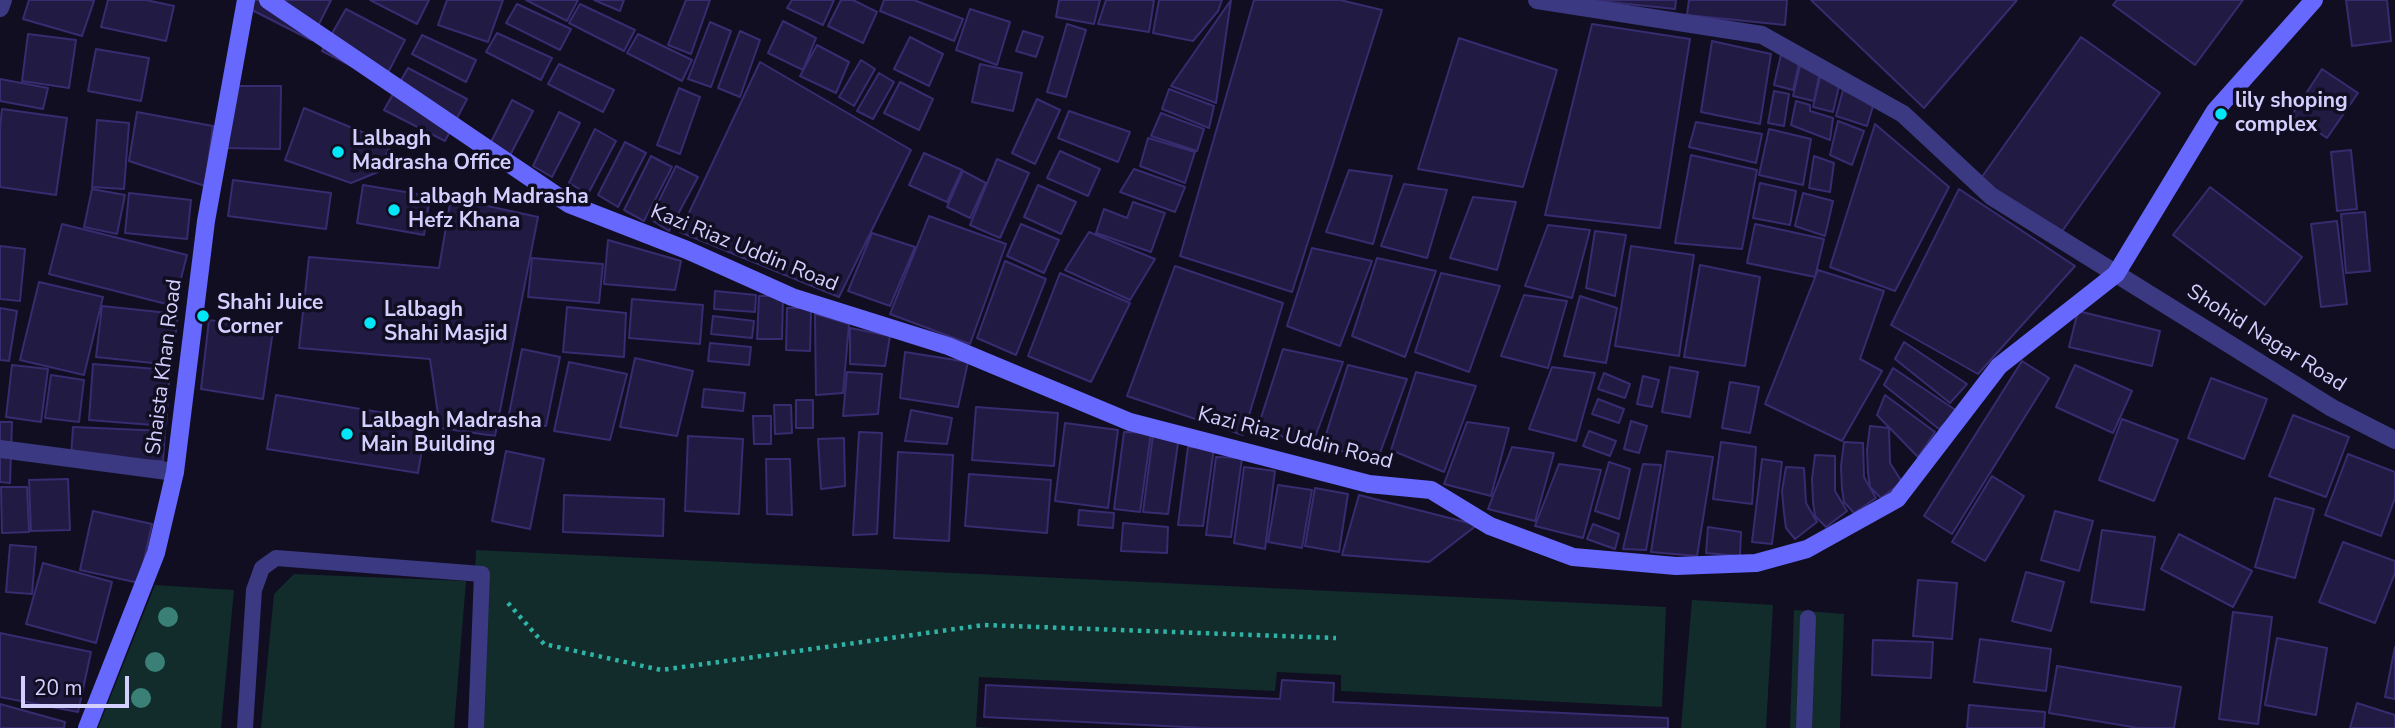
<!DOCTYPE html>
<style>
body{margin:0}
#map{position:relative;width:2395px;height:728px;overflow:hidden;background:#110e22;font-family:"Nunito Sans",sans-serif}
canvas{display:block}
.scale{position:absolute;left:21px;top:676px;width:108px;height:32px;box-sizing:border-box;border:4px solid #d3cfff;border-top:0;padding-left:9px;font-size:21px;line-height:24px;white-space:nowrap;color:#d3cfff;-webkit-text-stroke:5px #110e22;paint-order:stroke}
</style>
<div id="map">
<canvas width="2395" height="728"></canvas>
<div class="scale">20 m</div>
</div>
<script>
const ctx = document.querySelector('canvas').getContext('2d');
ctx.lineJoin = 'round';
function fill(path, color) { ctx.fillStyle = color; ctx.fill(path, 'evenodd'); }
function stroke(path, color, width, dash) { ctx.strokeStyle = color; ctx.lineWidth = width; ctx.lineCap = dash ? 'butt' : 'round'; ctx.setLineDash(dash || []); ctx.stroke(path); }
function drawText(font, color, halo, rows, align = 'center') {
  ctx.font = font + ' "Nunito Sans",sans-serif'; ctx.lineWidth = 7; ctx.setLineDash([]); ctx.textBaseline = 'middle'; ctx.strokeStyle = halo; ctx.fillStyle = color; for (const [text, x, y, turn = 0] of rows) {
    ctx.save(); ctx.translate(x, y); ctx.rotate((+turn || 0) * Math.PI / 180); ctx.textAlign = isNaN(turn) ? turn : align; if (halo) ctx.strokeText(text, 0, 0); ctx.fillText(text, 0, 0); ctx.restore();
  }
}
const green = new Path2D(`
 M476,550l1190,57 -4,100 -321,-16v-16l-64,-3 -2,19 -296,-14 -3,50 18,1h-526z
 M294,574l172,7 -12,147h-193l13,-134z
 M155,585l79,5 -13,138h-123z
 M1692,600l81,5 -7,123h-85z
 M1794,610l50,4 -4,114h-50z`);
const building = new Path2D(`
 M29,0h61l4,1 -12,35 -59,-17z
 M108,0h38l28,6 -8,35 -65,-14z
 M255,0h76l-20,40 -61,-31z
 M370,0h59l-12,24z
 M447,0h56l-15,42 -50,-17z
 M526,0h52l-11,21z
 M594,0h30l-4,11z
 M686,0h24l-19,54 -23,-9z
 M792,0h42l-11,25 -36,-17z
 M841,0h12l24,12 -14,31 -35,-17z
 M884,0h30l49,19 -9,22 -74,-30z
 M1059,0h41l-6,24 -38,-7z
 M1106,0h48l-5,32 -51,-8z
 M1159,0h63l-4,11 -25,30 -40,-8z
 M1231,0l-15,103 -45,-17z
 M1254,0h86l42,10 -90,282 -112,-36z
 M1590,0h86l-1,9z
 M1689,0h98l-2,25 -98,-10z
 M1811,0h206l-93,108z
 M2117,0h126l-48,65 -82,-60z
 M2346,0h41l4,41 -39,5z
 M517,4l54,25 -11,21 -54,-27z
 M580,4l55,26 -11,21 -55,-28z
 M346,9l59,31 -22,42 -61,-31z
 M970,9l40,13 -13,43 -41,-15z
 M783,21l33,17 -13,32 -35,-17z
 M710,22l21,9 -20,56 -23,-8z
 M1067,24l19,6 -20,67 -19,-5z
 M1592,24l98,15 -30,189 -115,-13z
 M740,31l20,9 -20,57 -22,-9z
 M1023,31l20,6 -7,20 -20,-6z
 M497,33l55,25 -11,22 -55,-28z
 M28,34l48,6 -7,48 -47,-7z
 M638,34l54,26 -10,21 -55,-28z
 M422,35l54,25 -10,22 -54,-28z
 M910,37l33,17 -14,32 -35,-17z
 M2081,37l79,56 -102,144 -79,-56z
 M1459,38l98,32 -34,117 -105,-18z
 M1712,41l59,13 -11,70 -59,-12z
 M817,45l32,17 -13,31 -36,-17z
 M96,49l53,9 -8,43 -53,-10z
 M1781,55l19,4 -7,31 -19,-5z
 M861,60l14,9 -21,37 -15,-9z
 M760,62l151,88 -72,147 -159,-65z
 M559,64l55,26 -11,22 -55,-28z
 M980,64l42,9 -9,38 -41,-9z
 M1800,66l20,5 -6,30 -21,-5z
 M408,68l59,31 -22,42 -61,-31z
 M2322,69l36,24 -31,45 -35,-23z
 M879,73l15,9 -21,37 -16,-8z
 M1820,77l20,5 -7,30 -20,-5z
 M0,79l48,9 -5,21 -43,-8z
 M900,82l33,17 -14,31 -35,-17z
 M226,86h55l-1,63 -54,-1z
 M679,88l21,9 -20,57 -23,-9z
 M1169,89l45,17 -5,22 -47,-19z
 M1843,90l31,13 -7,23 -31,-10z
 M1774,91l15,3 -5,32 -16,-3z
 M1037,99l23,11 -25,54 -23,-11z
 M512,100l21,11 -28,54 -20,-11z
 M1796,101l14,4v6l23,7 -3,22 -39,-15z
 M304,108l87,36 -13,28 -27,11 -66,-23z
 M2,109l65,9 -11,77 -56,-8v-60z
 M1069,111l61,21 -12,30 -60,-24z
 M137,112l76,14 -8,60 -76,-25z
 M559,112l21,11 -28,54 -19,-11z
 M1161,113l43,16 -7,22 -46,-15z
 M97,120l32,3 -5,66 -32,-2z
 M1838,121l26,10 -12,34 -22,-10z
 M1696,122l66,12 -6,29 -67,-16z
 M1875,124l74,63 -54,104 -65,-24z
 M595,129l21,12 -28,53 -19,-11z
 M1769,129l42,10 -8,46 -44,-10z
 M1148,138l47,14 -10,31 -45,-17z
 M625,142l21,11 -28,54 -20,-12z
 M2351,150l6,59 -20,2 -6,-59z
 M1060,151l40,18 -12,27 -41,-18z
 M924,153l38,17 -15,32 -38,-17z
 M1691,155l66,15 -15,79 -67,-6z
 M651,156l21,11 -28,54 -20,-11z
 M1814,156l20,7 -4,29 -21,-4z
 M997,159l32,14 -29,65 -30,-13z
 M676,166l22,11 -29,54 -19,-12z
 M1134,169l51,18 -10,25 -55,-20z
 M1349,170l43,6 -19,68 -47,-12z
 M963,171l23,12 -16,35 -23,-11z
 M233,180l98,13 -5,36 -98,-13z
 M1760,183l36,8 -6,34 -37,-7z
 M1404,184l43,6 -20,68 -46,-12z
 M363,185l67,11 -6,39 -67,-12z
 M1038,185l38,17 -15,32 -37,-17z
 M2210,187l92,70 -37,48 -92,-70z
 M92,189l33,6 -8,39 -33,-7z
 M1959,189l116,77 -97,108 -87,-49z
 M129,193l62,7 -4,39 -62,-6z
 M1803,193l30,8 -8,35 -30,-10z
 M1473,197l43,5 -19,68 -47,-12z
 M451,198l87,19 -43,219 -55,-8 -10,-69 -131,-11 10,-91 130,11z
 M1133,202l32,11 -14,39 -55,-19 8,-24 23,9z
 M2365,212l5,59 -24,2 -5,-59z
 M929,216l77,28 -36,100 -80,-30z
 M2337,221l10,83 -26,3 -10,-83z
 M62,224l125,31 -13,51 -125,-32z
 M1021,224l38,16 -15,33 -37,-17z
 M1755,224l69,15 -9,38 -68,-14z
 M1548,225l42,5 -18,68 -47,-12z
 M1595,231l31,4 -11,61 -29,-8z
 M1089,232l66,27 -25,41 -65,-30z
 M872,233l43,14 -25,59 -42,-15z
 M608,240l73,21 -6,29 -71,-6z
 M0,246l25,3 -5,52 -20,-2z
 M1631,246l63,9 -15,101 -64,-10z
 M1312,248l60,13 -32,85 -53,-20z
 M532,258l71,6 -4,39 -71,-6z
 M1377,258l59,13 -31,86 -53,-21z
 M1005,261l41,18 -30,76 -39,-17z
 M1700,265l60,12 -15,89 -61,-9z
 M1175,266l108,37 -40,132 -116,-39z
 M1818,270l66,21 -24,68 22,12 -40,70 -77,-37z
 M1060,273l70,30 -39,79 -63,-26z
 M1441,273l59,13 -31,86 -54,-20z
 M39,282l64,15 -19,78 -64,-15z
 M715,291l41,4 -1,17 -41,-3z
 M1524,295l43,6 -19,67 -47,-12z
 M759,296h24l-1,43h-25z
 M1580,296l37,12 -11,55 -42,-7z
 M632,299l71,6 -3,39 -71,-6z
 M102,306l76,8 -6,51 -76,-8z
 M567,307l59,6 -2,44 -61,-5z
 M0,308l17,3 -8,50 -9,-1z
 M787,308h24l-1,43 -24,-1z
 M2078,311l82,20 -8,35 -83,-19z
 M815,314l34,10 -6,69 -27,2z
 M713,316l41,5 -2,17 -41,-4z
 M209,320l64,10 -10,69 -62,-10z
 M850,328l40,8 -5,30 -35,-2z
 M1904,342l63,42 -17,19 -55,-44z
 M710,343l41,4 -2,18 -41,-4z
 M522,349l38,8 -14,69 -38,-7z
 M1283,349l60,13 -32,86 -53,-21z
 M905,352l63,10 -10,45 -58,-9z
 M635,358l58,13 -16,65 -57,-9z
 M2022,361l27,17 -97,156 -28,-18z
 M569,362l58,12 -17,66 -56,-9z
 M93,364l77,6 -4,56 -77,-6z
 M12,365l36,4 -7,53 -35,-5z
 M1348,365l59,14 -31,85 -53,-20z
 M2075,365l57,26 -19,42 -57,-26z
 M1552,367l43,6 -19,68 -47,-12z
 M1670,367l28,5 -8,45 -28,-5z
 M1893,368l64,43 -18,18 -55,-44z
 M847,372l35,2 -4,40 -35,2z
 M1416,372l60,14 -32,86 -53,-22z
 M1604,373l26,11 -5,14 -27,-9z
 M51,375l33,5 -5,42 -34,-4z
 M1643,376l16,4 -7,27 -15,-3z
 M2211,378l56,21 -23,60 -56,-21z
 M1730,382l29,5 -9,46 -28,-5z
 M704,389l41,4 -2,18 -41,-4z
 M276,395l151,25 -9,53 -151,-24z
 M1885,395l50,37 -17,25 -41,-42z
 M1598,399l26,10 -5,14 -27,-9z
 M796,400h17v28h-17z
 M774,405h17l1,28 -17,1z
 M976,407l82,6 -4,53 -82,-6z
 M911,410l41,8 -5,26 -42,-3z
 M2293,415l56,22 -23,60 -57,-21z
 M753,416h18v28h-17z
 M2122,419l56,21 -24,61 -55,-21z
 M1631,421l16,5 -8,27 -15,-4z
 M0,422h12l-2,61 -10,-1z
 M1467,422l42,6 -18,68 -47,-12z
 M1065,423l53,7 -10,78 -53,-7z
 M1870,426l19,2 1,35 12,19 -21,16 -11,-11 -2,-14 -1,-23z
 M73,427l92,4 -2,30 -92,-3z
 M1589,431l27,10 -6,15 -27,-10z
 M859,432l23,1 -5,101 -24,1z
 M1124,432l27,1 -11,79 -26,-3z
 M1153,435l26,1 -11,78 -25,-2z
 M688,436l55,3 -4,75 -54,-3z
 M844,438l1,48 -24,3 -3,-50z
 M1721,442l35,5 -4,57 -39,-5z
 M1844,442l19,1 1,34 12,21 -22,15 -10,-11 -2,-13 -1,-23z
 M1188,447l26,1 -11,78 -25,-1z
 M1512,447l42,6 -19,68 -47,-12z
 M506,451l38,8 -14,70 -38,-8z
 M1667,451l46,6 -16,99 -46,-4z
 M898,452l55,3 -4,86 -55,-3z
 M2348,454l47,18v26l-14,38 -56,-21z
 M1815,455l20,1v35l12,20 -21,16 -11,-11 -2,-14 -1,-23z
 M1216,457l26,1 -11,79 -25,-2z
 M766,459h24l2,56 -25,-1z
 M1762,459l20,3 -10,82 -20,-2z
 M1609,462l21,7 -11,50 -24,-8z
 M1559,464l42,6 -18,68 -48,-12z
 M1643,464l18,1 -15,85 -23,-1z
 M1244,467l31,4 -10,78 -31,-6z
 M1786,467l18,1 2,35 11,19 -22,17 -9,-11 -2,-15 -2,-22z
 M969,474l82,6 -4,53 -82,-7z
 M1992,476l32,20 -39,65 -33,-19z
 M68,479l2,51 -39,1 -2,-51z
 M1278,485l34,5 -10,58 -34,-6z
 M1,487h26l2,45 -27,1z
 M1315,488l33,6 -9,58 -34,-6z
 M564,495l100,4 -1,37 -100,-4z
 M1359,495l118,30 -48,37 -87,-7z
 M2275,498l39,11 -19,69 -40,-11z
 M1079,510l35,3 -1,15 -35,-3z
 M93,511l59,13 -13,59 -59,-13z
 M2055,511l38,10 -14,50 -38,-11z
 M1123,523l45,4 -1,26 -46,-2z
 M1593,524l26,10 -4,15 -28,-10z
 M1708,527l33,5 -1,24 -34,-3z
 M2102,530l53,7 -11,73 -53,-8z
 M2179,534l73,37 -19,36 -72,-38z
 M2343,542l52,19v12l-20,50 -56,-21z
 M10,545l26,2 -4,47 -26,-2z
 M43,563l69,19 -16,61 -70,-19z
 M2026,572l38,10 -13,49 -39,-10z
 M1918,580l39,3 -5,56 -39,-3z
 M2233,612l39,5 -14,107 -39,-5z
 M0,633l91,19 -13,60 -78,-15z
 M2277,638l50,10 -11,67 -51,-10z
 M1980,639l71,10 -5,42 -72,-9z
 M1873,640l60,2 -2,36 -59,-3z
 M2395,647v52l-10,-2z
 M2057,666l124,21 -7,41h-36l-89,-15z
 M1282,680l52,3 -1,19 335,16v10h-463l-221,-11 2,-32 294,14z
 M2357,703l38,12v13h-45z
 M0,704l65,18 -1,6h-64z
 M1969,705l76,7 -1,16h-77z`);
const path = new Path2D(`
 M508,603l36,41 117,26 323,-45 352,13`);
const lane = new Path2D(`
 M245,728l9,-138 8,-22 14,-10 206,16 -6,154
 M1804,728l4,-110`);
const street = new Path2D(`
 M1537,0l225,35 141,79 88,82 341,212 63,32
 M0,8l3,-8
 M0,449l175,23`);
const secondary = new Path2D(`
 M268,0l301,204 118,46 105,47 156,49 182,76 239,62 62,6 59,36 83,31 103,9 80,-3 51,-14 90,-50 102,-133 117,-92 99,-163 99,-111
 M87,728l69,-175 19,-81 31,-251 40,-221`);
const trees = [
 [168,617],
 [155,662],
 [141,698]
];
const markers = [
 [2221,114,7,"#02e6f8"],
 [338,152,7,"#02e6f8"],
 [394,210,7,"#02e6f8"],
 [203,316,7,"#02e6f8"],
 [370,323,7,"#02e6f8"],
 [347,434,7,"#02e6f8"]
];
const poiNames = [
 ["lily shoping",2235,102],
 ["complex",2235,126],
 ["Lalbagh",352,140],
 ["Madrasha Office",352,164],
 ["Lalbagh Madrasha",408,198],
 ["Hefz Khana",408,222],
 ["Shahi Juice",217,304],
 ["Corner",217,328],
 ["Lalbagh",384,311],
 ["Shahi Masjid",384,335],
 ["Lalbagh Madrasha",361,422],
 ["Main Building",361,446]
];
const streetNames = [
 ["Kazi Riaz Uddin Road",744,249,22],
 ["Shohid Nagar Road",2266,339,32],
 ["Shaista Khan Road",165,367,-83],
 ["Kazi Riaz Uddin Road",1295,439,14]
];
fill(green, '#112c2a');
fill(building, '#211a43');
stroke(building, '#372c6f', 2);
stroke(path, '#2fb3a7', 4.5, [3.5, 5]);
stroke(lane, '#3a3981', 16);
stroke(street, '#3a3981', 18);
stroke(secondary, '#6768fe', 18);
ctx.fillStyle = '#3a8076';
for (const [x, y] of trees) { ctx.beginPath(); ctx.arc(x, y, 10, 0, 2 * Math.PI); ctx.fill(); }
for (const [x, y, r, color] of markers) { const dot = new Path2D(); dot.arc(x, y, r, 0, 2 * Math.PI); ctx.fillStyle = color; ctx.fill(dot); stroke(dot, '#110e22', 2.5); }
drawText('bold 21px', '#d3cfff', '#110e22', poiNames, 'left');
drawText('21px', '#d3cfff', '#110e22', streetNames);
</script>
